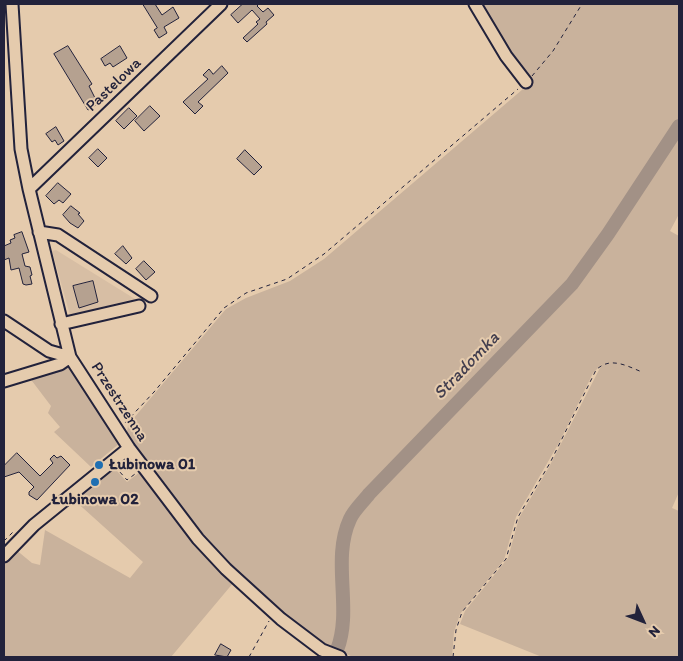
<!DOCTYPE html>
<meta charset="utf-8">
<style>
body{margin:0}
#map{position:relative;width:683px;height:661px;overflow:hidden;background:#e5cbad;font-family:Itim,sans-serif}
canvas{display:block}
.frame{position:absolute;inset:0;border:5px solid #22223b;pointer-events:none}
.north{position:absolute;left:618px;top:596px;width:50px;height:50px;-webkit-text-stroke:4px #e5cbad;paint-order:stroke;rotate:133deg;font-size:14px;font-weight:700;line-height:20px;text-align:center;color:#22223b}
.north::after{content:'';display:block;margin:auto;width:18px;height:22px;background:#22223b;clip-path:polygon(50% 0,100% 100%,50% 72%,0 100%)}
</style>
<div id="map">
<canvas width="683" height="661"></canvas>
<div class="frame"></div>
<div class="north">N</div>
</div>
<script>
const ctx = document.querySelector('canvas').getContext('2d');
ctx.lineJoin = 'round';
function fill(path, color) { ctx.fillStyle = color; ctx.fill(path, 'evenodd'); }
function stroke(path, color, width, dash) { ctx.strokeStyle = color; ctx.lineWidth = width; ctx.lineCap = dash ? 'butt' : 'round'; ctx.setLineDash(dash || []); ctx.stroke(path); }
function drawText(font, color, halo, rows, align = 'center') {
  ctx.font = font + ' Itim,sans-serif'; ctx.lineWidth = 4; ctx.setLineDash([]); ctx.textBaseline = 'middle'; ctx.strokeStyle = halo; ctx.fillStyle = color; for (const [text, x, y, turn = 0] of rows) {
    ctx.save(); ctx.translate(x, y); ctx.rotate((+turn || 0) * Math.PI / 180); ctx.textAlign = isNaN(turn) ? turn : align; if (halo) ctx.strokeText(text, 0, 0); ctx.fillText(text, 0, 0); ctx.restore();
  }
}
const built = new Path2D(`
 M56,250l79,49 -65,16 -18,-64z`);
const green = new Path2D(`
 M475,4h204v210l-9,17 9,5v256l-7,16 7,3v146h-137l-82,-33 5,-13 43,-53 11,-40 30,-51 53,-103 -9,9 -33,68 -44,76 -12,43 -44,54 -6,18 -2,25h-99l-36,-16 -48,-39 -51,-48 -55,-68 -36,-54 1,-7 98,-116 20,-11 44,-17 34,-22 199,-170 2,-7z
 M66,367l5,2 49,74 -29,24 -37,-35 6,-5 -12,-14 3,-7 -22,-29z
 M124,458h9l6,6 -2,4 -13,-2 -7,5 10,11 13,-10 4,1 90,109 -63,75h-167v-95l11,-13 17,14 8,2 5,-35 85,48 13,-16 -70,-63z`);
const river = new Path2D(`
 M337,650c16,-41 -6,-90 13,-131 4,-9 13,-17 19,-25l203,-210 36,-50 71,-108`);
const building = new Path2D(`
 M143,4h12l7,11 11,-8 6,11 -15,9 3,6 -8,5 -5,-8 3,-2z
 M243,4h16l-2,2 6,6 5,-4 6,7 -8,7 1,2 -20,18 -4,-4 15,-14 -2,-2 4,-3 -8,-9 -14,13 -7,-8z
 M68,46l24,38 -3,2 9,18 -10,6 -34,-56z
 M120,46l7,12 -14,9 -3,-4 -5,3 -4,-7z
 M222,66l6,7 -30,29 5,4 -8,8 -12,-12 25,-23 -5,-4 6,-6 4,5z
 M150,106l10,10 -16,15 -9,-10z
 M129,108l8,8 -13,13 -8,-8z
 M56,127l8,14 -6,4 -3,-5 -3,2 -6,-8z
 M98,149l9,9 -9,9 -9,-9z
 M245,150l17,17 -8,8 -17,-16z
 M58,183l13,11 -8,9 -4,-3 -5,4 -8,-8z
 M71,206l9,7 -2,1 6,7 -6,7 -8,-5 -7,-8z
 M22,232l7,20 -7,2 3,12 5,1 2,8 -2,1 2,8 -6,1 -3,-1 -4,-16 -8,2 -2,-12 -5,2v-14l7,-3 -1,-3 5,-2 -1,-3z
 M123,246l9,12 -6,6 -11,-10z
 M144,261l11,11 -9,8 -10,-11z
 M93,281l5,21 -19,6 -6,-22z
 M17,453l23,23 13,-13 -3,-4 4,-4 3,3 4,-2 9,9 -33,35 -8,-5v-3l5,-5 -15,-15 -15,5v-11z
 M221,644l10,6 -4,7 -12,-2z`);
const path = new Path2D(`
 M532,76l21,-25 29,-47
 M125,423l29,-31 70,-84 22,-15 41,-14 37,-25 194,-165
 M132,468l-8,-1 -5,4 8,9 8,-6
 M4,541l9,-9
 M249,657l20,-36
 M453,657l3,-27 6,-18 44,-53 12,-42 32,-54 46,-93c14,-14 31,-4 46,2`);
const minor = new Path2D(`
 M12,4l9,145 8,40 41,168 59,91 69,91 28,30 55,50 41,31 18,7
 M475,4l31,52 20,26
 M29,189l192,-185
 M39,232l19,3 93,61
 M4,321l45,30 21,6
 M61,324l78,-18
 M4,381l56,-17 10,-7
 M4,556l30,-31 95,-77`);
const markers = [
 [99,465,5,"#1f6fb2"],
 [95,482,5,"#1f6fb2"]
];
const streetNames = [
 ["Pastelowa",114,85,-44],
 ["Przestrzenna",119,402,57]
];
const poiNames = [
 ["Łubinowa 01",109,465],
 ["Łubinowa 02",95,500,"center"]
];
const waterNames = [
 ["Stradomka",467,366,-46]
];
fill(built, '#d7bea4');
fill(green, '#c9b29c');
stroke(river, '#a29186', 14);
fill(building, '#b5a190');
stroke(building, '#22223b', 1);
stroke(minor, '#22223b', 15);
stroke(path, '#22223b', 1, [4, 4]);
stroke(minor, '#e5cbad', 11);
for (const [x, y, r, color] of markers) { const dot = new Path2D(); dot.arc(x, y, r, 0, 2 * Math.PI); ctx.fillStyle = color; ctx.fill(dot); stroke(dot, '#e5cbad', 2); }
drawText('16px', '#22223b', '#e5cbad', streetNames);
drawText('bold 16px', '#22223b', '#e5cbad', poiNames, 'left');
drawText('italic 18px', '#423e4e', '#e5cbad', waterNames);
</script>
